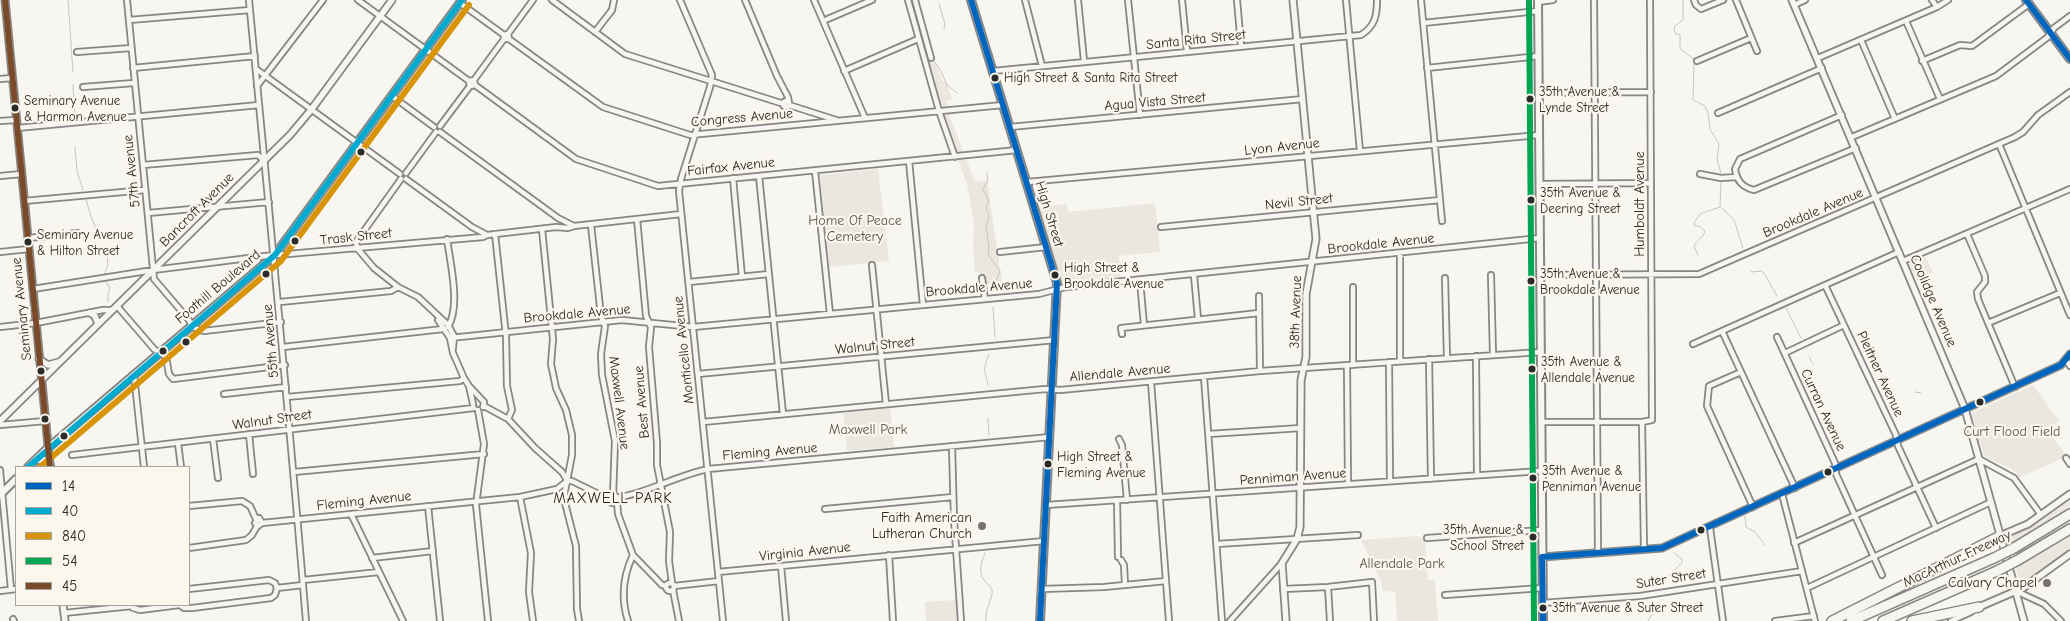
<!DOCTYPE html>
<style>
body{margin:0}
#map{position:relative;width:2070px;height:621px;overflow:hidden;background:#f8f6f0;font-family:"Comic Neue",sans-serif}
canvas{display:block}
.legend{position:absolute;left:15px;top:466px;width:175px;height:140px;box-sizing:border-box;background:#fbf7ec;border:1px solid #a8a59f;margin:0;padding:6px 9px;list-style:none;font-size:15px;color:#2b2b2b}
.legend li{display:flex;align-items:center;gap:10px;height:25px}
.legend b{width:25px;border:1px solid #a8a59f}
</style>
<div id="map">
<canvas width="2070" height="621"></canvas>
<ul class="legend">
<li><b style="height:6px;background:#0065bd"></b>14</li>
<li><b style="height:6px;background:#00a9ce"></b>40</li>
<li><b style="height:6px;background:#d89406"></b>840</li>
<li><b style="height:6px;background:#00a651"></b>54</li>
<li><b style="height:6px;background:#7a4b2a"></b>45</li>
</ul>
</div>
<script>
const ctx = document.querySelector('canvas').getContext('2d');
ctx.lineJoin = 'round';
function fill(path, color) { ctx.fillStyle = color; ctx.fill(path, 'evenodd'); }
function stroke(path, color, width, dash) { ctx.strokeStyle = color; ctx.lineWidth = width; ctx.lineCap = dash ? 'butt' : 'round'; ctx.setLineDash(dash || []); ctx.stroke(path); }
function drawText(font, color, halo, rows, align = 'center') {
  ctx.font = font + ' "Comic Neue",sans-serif'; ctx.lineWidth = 4.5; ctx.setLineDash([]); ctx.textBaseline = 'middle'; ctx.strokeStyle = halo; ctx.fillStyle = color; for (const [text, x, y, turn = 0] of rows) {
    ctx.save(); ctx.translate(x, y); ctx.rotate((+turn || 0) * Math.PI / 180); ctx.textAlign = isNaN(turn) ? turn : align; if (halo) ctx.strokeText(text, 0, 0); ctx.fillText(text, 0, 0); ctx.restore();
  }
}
const green = new Path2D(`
 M910,0h4l17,60 3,-1 9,23 3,-1 6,18 -5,2 2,14 26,67 12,-2 15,102 -16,2v-8l-11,-5 -2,-25 1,-23 -7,-39 -24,-65z
 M878,169l11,92 -60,6 -9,-92z
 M1155,203l5,49 -41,4 2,23 -58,6 -24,-78 28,-3 1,8z
 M1926,257l7,16 -16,7 -8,-16z
 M2033,385l26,36 -12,8 20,27 -48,22 -3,-6 -32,-16 -13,-43z
 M890,408l4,39 -47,4 -4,-38z
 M2070,497v9l-61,38 -2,-9z
 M1418,536l4,3h3l3,41h7l3,41h-41l-2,-29 -12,-1 -2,-10 -20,-41z
 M2070,537v14l-50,35 -4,-18z
 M956,595l3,26h-33l-1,-19 30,-2z`);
const stream = new Path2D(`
 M68,0l5,72
 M1683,0v20l-9,7 1,6 5,2v14l13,9 1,4 -1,38 12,6 3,7 2,16 9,15 -2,16 4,13
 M939,4l6,20 -1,5
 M935,62l6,9 6,14 10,8
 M73,85l2,32
 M75,147l2,24 6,19
 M987,173l1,8 -5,8 6,12 -3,7 3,8 -3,10 3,22 -1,3 1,5 11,15 -5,13
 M86,199l5,18 10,23
 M1720,206l1,-24
 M1721,207l13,13 9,28
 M102,252l5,4 1,9 -4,10
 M1698,255l-4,-9c3,-6 9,-8 11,-15l-6,-5h-4l-1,-3 6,-9 20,-7
 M1750,270l2,2 9,-1 3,2 13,23
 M106,282l4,6 -2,6v8
 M993,307l2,30
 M1786,308l15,30
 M1809,357l4,7
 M988,385c-3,-16 -6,-13 1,-31
 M1915,392l6,1
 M988,418l1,17
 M1745,516l1,11 9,5 10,13
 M985,553c-3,8 -6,16 -3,24 3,6 12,10 10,17 -2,11 -7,14 -6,27
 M1663,581l19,-18v-4l-8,-6
 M1648,621l6,-10 -3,-8`);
const minor = new Path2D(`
 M127,0l27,279 35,41c3,8 7,9 15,11l77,-9
 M249,0c20,207 40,414 57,621
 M358,0l111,81
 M552,0l73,54 159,50
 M680,0l32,75 -2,12 -29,92 -2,12 44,430
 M745,0l32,76 11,21 1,6
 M814,0l51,118
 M908,0l31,111 16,46
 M915,0l16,58
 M1025,0l17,66
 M1078,0l6,61
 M1128,0l12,115
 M1182,0l5,51
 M1237,0l4,46
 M1346,0l14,151
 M1421,0l21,221
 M1594,0l4,552
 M1694,0l2,5 5,4 22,-9
 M1736,0l21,51
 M1932,0l5,7
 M1538,2l15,-2
 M460,3l44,32
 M1794,5l11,-5
 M129,20l121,-10
 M823,21l49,-21
 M1906,21l34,78
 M1423,23l115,-12
 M595,32l17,-22 2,-10
 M508,34l1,5h-5v-4l4,-1 25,-34
 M509,39l94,68 87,28 313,-30
 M1861,40l34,79
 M77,52l54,-4
 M1818,58l119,-51 11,-7
 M1697,61l54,-23
 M1922,61l38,-16 12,1 57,-42
 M133,68l122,-12
 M1427,68l112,-12
 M256,69l144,105
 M844,71l74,-32
 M993,71l368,-36c14,-9 16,-19 16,-35
 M0,79l12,-1
 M474,80l1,5 -5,1 -1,-5 5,-1 30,-41
 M475,85l101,74 82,27 359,-36
 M257,86l66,-86
 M83,87l51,-4
 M1539,93l112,-1
 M392,96l42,31
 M783 104a3 3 0 1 1 6 0a3 3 0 1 1-6 0Z
 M789,105l47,15
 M1718,113l104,-45
 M1842,115l-102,44 -5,10c2,12 7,18 19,21l102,-42
 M0,121l16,-1
 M440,126l30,-40
 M1010,127l293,-28
 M17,128l242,-23
 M440,132l118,86 16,8
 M1852,137l144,-61 52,-39 6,-9 16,-12
 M1999,144l71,171
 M909,161l14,144
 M143,165l115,-10 6,6
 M815,171l15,143
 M406,173l30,-41
 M1700,174l21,4 15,-1
 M0,176l21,-2
 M759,176l24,238
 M733,178l9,99
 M406,179l66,48 15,8
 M1027,182l512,-47
 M1539,184l112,-1
 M24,201l121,-11
 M148,213l121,-11
 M637,219l9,97 5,11 -2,20 8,96v22l13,67 -1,29 3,22
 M591,225l10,91 4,10 -4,28 1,21 13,66 -2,54
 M1161,227l279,-27
 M542,229l11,110 -2,25 5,24 10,22 6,25v20l-7,36v12l11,43 1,63 2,12
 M495,234l11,102 1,50 5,24 -4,9
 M1967,234l18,42v6l-8,10 1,7 37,88
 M28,238l50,-5
 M447,239c3,23 14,67 1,88
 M357,248l17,20 24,19 20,10 30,28 6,11 -1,12
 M357,248l-1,-6 45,-63
 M0,252l29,-3
 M1000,252l46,-5
 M1400,253v108
 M1903,261l167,-72
 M872,265l14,139
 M1194,275l4,44
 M1491,275l2,80
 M1540,275l159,-1 316,-137 8,-5 15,-17 32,-23
 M982,278l3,21
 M1445,278l2,80
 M1140,281l4,44
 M689,282l80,-8
 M1825,285l71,150 2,11 38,82
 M1353,287v78
 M33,289l120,-19 112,-14 218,-19 4,-2 69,-8 12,1 6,-2 107,-12
 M1259,296l1,75
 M280,302l111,-11 7,-4
 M117,306l37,43 12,8 3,17 4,5 112,-14
 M438,320l12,18 3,15 11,25 5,8 15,16 -1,5
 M1988,323l72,-30
 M0,327l36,-4 67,-13h10
 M1722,331l73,157
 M1122,334l-1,-6 138,-15
 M1777,337l58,126 1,11 46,101
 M450,338l172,-18 71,7 346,-33 27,-7 474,-49
 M1693,344l206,-92
 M283,347l160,-18
 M1785,353l59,-28
 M1476,356l1,119
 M1429,359l2,120
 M2066,360l4,6
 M1389,362l1,119
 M1347,365l1,119
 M1741,372l-32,14 -2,20 46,101
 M698,374l357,-34
 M134,375l10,92
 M1204,377l18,244
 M1151,382l18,239
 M469,386l4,18
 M224,394l62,-7
 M287,397l173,-16 4,-3
 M484,406l24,13 27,29 27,24 5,8
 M478,410l6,34 -8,61 12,116
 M703,422l342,-33 15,1 200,-19 281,-19
 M1541,422h101
 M0,425l45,-4
 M249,434l4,40
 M1209,434l92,-6
 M213,439l5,39
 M1119,439l3,6 5,55
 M178,443l3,24
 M952,446l2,73 7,102
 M72,455l402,-47
 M2066,458l4,6
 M0,470l11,119
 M294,472l190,-18
 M1782,494l33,127
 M609 499a4 4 0 1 1 8 0a4 4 0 1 1-8 0Z
 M520,497l11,56 -2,39 4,29
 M616,498c32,-5 59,-22 92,-29l342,-32
 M617,500l1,14 15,41 29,30 4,1
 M1117,500l1,57
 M1046,505l495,-34
 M189,506l53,-5 8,5 6,13
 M428,506l12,115
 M825,509l128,-12
 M351,514l52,107
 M262,523l-3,-5 -4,5 3,3 4,-3 258,-26 37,-8 10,-8h5l37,18
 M1710,528l13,93
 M1427,538l115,-8
 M1794,543l185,-84 35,19 27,37
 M1217,544l141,-9
 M189,548l57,-8 6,-5 5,-9
 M1644,549l-2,-127 10,-2 -2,-420
 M889,555l4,66
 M372,558l61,-7
 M1121,560l3,5 1,20
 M781,566l5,55
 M718,572l326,-31
 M303,580l76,-8
 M666 587a4 4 0 1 1 8 0a4 4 0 1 1-8 0Z
 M674,586l45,-5
 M1328,587l2,34
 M277,588l26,-3
 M1807,588l184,-86
 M189,589l80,-9 6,3 2,5
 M1042,589l62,-2 62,-6
 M1283,589l45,-2 44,-5 2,39
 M673,590l6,31
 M0,591l16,-2
 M2016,591l28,13 17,17
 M1445,595l97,-7
 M1542,603l98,-7 162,-25
 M180,605l4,3h8l79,-10 4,-3 2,-7
 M132,606l1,2 7,2 39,-5
 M64,613l68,-7
 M13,619l1,2
 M628,621c-7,-22 -5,-45 5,-66
 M1230,621l52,-58
 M1775,621l39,-5
 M1951,621l20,-9`);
const tertiary = new Path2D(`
 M5,0l45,466
 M1792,0l173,409 59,212
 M90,313l5,3 3,8
 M39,359l9,6 11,-3
 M0,421l290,-286 21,-25 81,-110
 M2000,536l28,-12 42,-30
 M1542,557l120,-9 399,-183 9,-11
 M63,605l2,16
 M1979,607l44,-19 47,-34
 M1286,621l-4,-58 15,-24 3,-12 1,-147 5,-23v-63l10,-55 -23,-239`);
const secondary = new Path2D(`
 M971,0l86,283 -17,338
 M1538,0l5,621
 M2026,0l44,59
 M36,460h8l6,5
 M28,467l20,-19 227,-193 187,-255
 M0,495l16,-16`);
const motorway = new Path2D(`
 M2014,548l56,-34
 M2018,560l52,-31
 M1832,621l168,-85
 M1851,621l143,-63
 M1883,621l114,-50
 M1912,621l67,-14`);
const motorwayBridge = new Path2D(`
 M1994,558l20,-10
 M1997,571l21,-11`);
const bus1 = new Path2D(`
 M971,0l86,283 -17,338
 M2026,0l44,59
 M1542,557l120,-9 399,-183 9,-11
 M1542,557l1,64`);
const bus2 = new Path2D(`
 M28,467l247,-212 187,-255`);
const bus3 = new Path2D(`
 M40,467l241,-206 188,-256`);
const bus4 = new Path2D(`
 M1529,0l5,621`);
const bus5 = new Path2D(`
 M5,0l45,467`);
const markers = [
 [995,78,4.5,"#2b2b2b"],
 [1530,99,4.5,"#2b2b2b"],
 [15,108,4.5,"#2b2b2b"],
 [361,152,4.5,"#2b2b2b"],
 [1531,200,4.5,"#2b2b2b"],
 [295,241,4.5,"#2b2b2b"],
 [28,242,4.5,"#2b2b2b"],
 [266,274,4.5,"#2b2b2b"],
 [1055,275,4.5,"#2b2b2b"],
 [1531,281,4.5,"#2b2b2b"],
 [186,342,4.5,"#2b2b2b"],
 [163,351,4.5,"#2b2b2b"],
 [1532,369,4.5,"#2b2b2b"],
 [41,371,4.5,"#2b2b2b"],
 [1980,402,4.5,"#2b2b2b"],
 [45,419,4.5,"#2b2b2b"],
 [64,436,4.5,"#2b2b2b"],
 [1048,464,4.5,"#2b2b2b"],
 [1828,472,4.5,"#2b2b2b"],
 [1533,478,4.5,"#2b2b2b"],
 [982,526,5,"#737270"],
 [1701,530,4.5,"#2b2b2b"],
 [1533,537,4.5,"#2b2b2b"],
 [2047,583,5,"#737270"],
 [1543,608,4.5,"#2b2b2b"]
];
const busNames = [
 ["High Street & Santa Rita Street",1004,78],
 ["35th Avenue &",1539,92],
 ["Lynde Street",1539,108],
 ["Seminary Avenue",24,101],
 ["& Harmon Avenue",24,117],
 ["35th Avenue &",1540,193],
 ["Deering Street",1540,209],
 ["Seminary Avenue",37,235],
 ["& Hilton Street",37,251],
 ["High Street &",1064,268],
 ["Brookdale Avenue",1064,284],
 ["35th Avenue &",1540,274],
 ["Brookdale Avenue",1540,290],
 ["35th Avenue &",1541,362],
 ["Allendale Avenue",1541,378],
 ["High Street &",1057,457],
 ["Fleming Avenue",1057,473],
 ["35th Avenue &",1542,471],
 ["Penniman Avenue",1542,487],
 ["35th Avenue &",1524,530,"right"],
 ["School Street",1524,546,"right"],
 ["35th Avenue & Suter Street",1552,608]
];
const streetNames = [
 ["Santa Rita Street",1196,40,-6],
 ["Agua Vista Street",1155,102,-5],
 ["Congress Avenue",742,118,-5],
 ["Lyon Avenue",1282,147,-6],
 ["Fairfax Avenue",731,167,-6],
 ["57th Avenue",132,171,-96],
 ["Nevil Street",1299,202,-6],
 ["Humboldt Avenue",1640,204,-90],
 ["Bancroft Avenue",197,210,-45],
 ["Brookdale Avenue",1813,213,-23],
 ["High Street",1049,214,73],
 ["Trask Street",356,237,-6],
 ["Brookdale Avenue",1381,244,-6],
 ["Foothill Boulevard",218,287,-40],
 ["Brookdale Avenue",979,288,-5],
 ["Coolidge Avenue",1933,301,67],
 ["Seminary Avenue",22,309,-96],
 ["38th Avenue",1296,312,-88],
 ["Brookdale Avenue",577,314,-5],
 ["55th Avenue",271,341,-95],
 ["Walnut Street",875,346,-6],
 ["Monticello Avenue",684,350,-96],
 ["Allendale Avenue",1120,373,-5],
 ["Pleitner Avenue",1880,374,65],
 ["Best Avenue",642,402,-95],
 ["Maxwell Avenue",619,403,83],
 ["Curran Avenue",1823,410,65],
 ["Walnut Street",272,420,-8],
 ["Fleming Avenue",770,452,-5],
 ["Penniman Avenue",1293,477,-4],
 ["Fleming Avenue",364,501,-6],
 ["Virginia Avenue",805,552,-6],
 ["MacArthur Freeway",1957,559,-25],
 ["Suter Street",1671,579,-9]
];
const parkNames = [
 ["Home Of Peace",855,221],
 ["Cemetery",855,237],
 ["Maxwell Park",868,430],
 ["Curt Flood Field",2012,432],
 ["Allendale Park",1402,564]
];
const poiNames = [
 ["Faith American",972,518],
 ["Lutheran Church",972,534],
 ["Calvary Chapel",2037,583]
];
const neighbourhoodNames = [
 ["MAXWELL PARK",613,499]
];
fill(green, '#e9e7de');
stroke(stream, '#c6c4bd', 1);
stroke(minor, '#878684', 8);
stroke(tertiary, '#878684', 9);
stroke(secondary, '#878684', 10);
stroke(motorway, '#878684', 12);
stroke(minor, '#f6f5f1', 4.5);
stroke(tertiary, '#f6f5f1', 5.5);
stroke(secondary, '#f6f5f1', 6);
stroke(motorway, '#f6f5f1', 9);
stroke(motorwayBridge, '#878684', 12, []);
stroke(motorwayBridge, '#f6f5f1', 9);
stroke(bus1, '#0065bd', 6);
stroke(bus2, '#00a9ce', 6);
stroke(bus3, '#d89406', 6);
stroke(bus4, '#00a651', 6);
stroke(bus5, '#7a4b2a', 6);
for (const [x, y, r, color] of markers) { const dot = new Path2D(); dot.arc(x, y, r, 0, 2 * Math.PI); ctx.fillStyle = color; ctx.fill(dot); stroke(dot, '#fbf7ec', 2); }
drawText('13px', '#2b2b2b', '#fbf7ec', busNames, 'left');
drawText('14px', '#2b2b2b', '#fbf7ec', streetNames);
drawText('14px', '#585754', '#fbf7ec', parkNames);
drawText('14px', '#2b2b2b', '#fbf7ec', poiNames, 'right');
ctx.letterSpacing = '1px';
drawText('15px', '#2b2b2b', '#fbf7ec', neighbourhoodNames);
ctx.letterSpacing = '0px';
</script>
